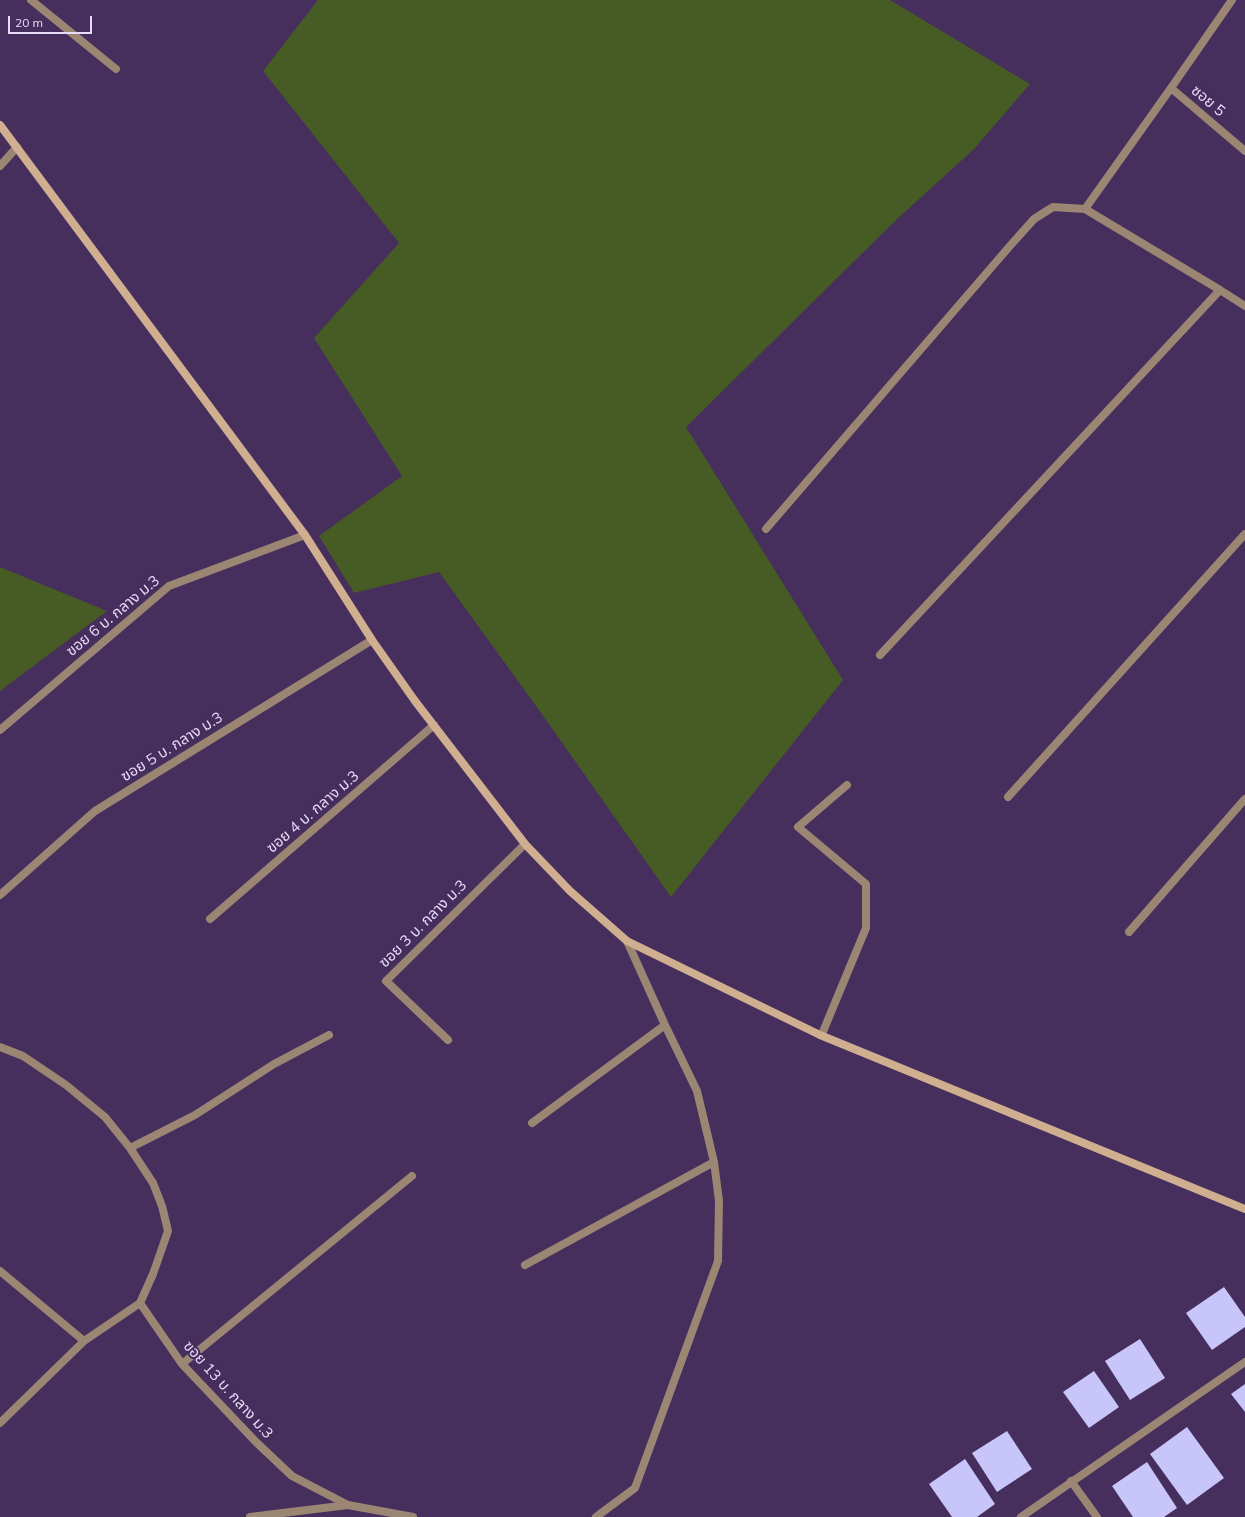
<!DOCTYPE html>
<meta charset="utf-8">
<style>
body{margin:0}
#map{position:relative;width:1245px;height:1517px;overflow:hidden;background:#462e5d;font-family:Mulish,sans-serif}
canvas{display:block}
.scale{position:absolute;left:8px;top:16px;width:84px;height:18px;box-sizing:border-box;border:2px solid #e8dbf8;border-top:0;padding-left:5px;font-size:12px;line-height:14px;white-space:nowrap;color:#e8dbf8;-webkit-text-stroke:3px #462e5d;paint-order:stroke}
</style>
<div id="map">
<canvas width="1245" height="1517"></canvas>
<div class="scale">20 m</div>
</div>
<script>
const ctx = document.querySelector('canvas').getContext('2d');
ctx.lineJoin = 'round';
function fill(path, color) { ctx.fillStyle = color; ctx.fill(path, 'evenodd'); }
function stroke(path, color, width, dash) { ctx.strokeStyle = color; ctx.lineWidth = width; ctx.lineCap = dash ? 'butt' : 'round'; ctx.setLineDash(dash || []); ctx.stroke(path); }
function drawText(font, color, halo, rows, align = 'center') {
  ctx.font = font + ' Mulish,"Noto Sans Thai",sans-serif'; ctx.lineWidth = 4; ctx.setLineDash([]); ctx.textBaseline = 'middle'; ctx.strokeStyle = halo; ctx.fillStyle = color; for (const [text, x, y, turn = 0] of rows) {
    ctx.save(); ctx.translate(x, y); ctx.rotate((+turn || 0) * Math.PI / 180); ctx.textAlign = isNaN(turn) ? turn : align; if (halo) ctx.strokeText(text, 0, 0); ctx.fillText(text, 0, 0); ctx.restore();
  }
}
const green = new Path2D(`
 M318,0h572l140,84 -56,65 -80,73 -208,205 157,253 -172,217 -130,-184 -102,-141 -85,21 -35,-57 83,-60 -88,-138 85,-95 -136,-172z
 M0,567l107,44 -107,80z`);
const building = new Path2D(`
 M1224,1287l21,30v10l-33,23 -26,-37z
 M1140,1339l25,39 -35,22 -25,-39z
 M1094,1371l25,36 -30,21 -26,-36z
 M1245,1384v28l-14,-18z
 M1187,1427l37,51 -37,27 -37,-51z
 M1007,1431l25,38 -35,23 -25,-39z
 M965,1459l30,45 -18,13h-25l-23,-33z
 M1147,1462l30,46 -13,9h-31l-21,-31z`);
const street = new Path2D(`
 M31,0l85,69
 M1171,88l74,63
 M0,166l17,-19
 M1085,209l86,-121 61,-88
 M766,529l243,-282 25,-28 19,-12 32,2 135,81 25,16
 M880,655l340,-365
 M0,730l169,-144 136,-51
 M1008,797l237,-263
 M0,895l95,-84 277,-171
 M210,919l224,-194
 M1129,932l116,-133
 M820,1035l2,-1 44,-106v-44l-68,-57 49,-42
 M448,1040l-62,-59 139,-137
 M0,1047l23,9 43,29 39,32 25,31 23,35 9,23 6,25 -15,43 -13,29
 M532,1123l133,-98
 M130,1148l65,-33 79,-51 55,-29
 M525,1265l189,-103
 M0,1271l84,70
 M140,1303l42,61 74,78 36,34 56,29 65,12
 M182,1364l230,-188
 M0,1423l84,-82 56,-38
 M1071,1481l26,36
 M250,1517l98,-12
 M596,1517l39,-29 83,-227 1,-60 -5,-39 -17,-71 -32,-66 -38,-84
 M1021,1517l224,-155`);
const secondary = new Path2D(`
 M0,125l305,410 67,105 43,61 110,143 45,47 57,50 193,94 425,174`);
const streetNames = [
 ["ซอย 5",1208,101,40],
 ["ฃอย 6 บ. กลาง ม.3",113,616,-40],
 ["ฃอย 5 บ. กลาง ม.3",172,747,-32],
 ["ฃอย 4 บ. กลาง ม.3",313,812,-41],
 ["ฃอย 3 บ. กลาง ม.3",423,924,-45],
 ["ฃอย 13 บ. กลาง ม.3",228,1390,48]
];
fill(green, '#475b24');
fill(building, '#c7c5fa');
stroke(street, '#9a8672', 8);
stroke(secondary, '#cfaf90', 8);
drawText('15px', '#e8dbf8', '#462e5d', streetNames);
</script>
